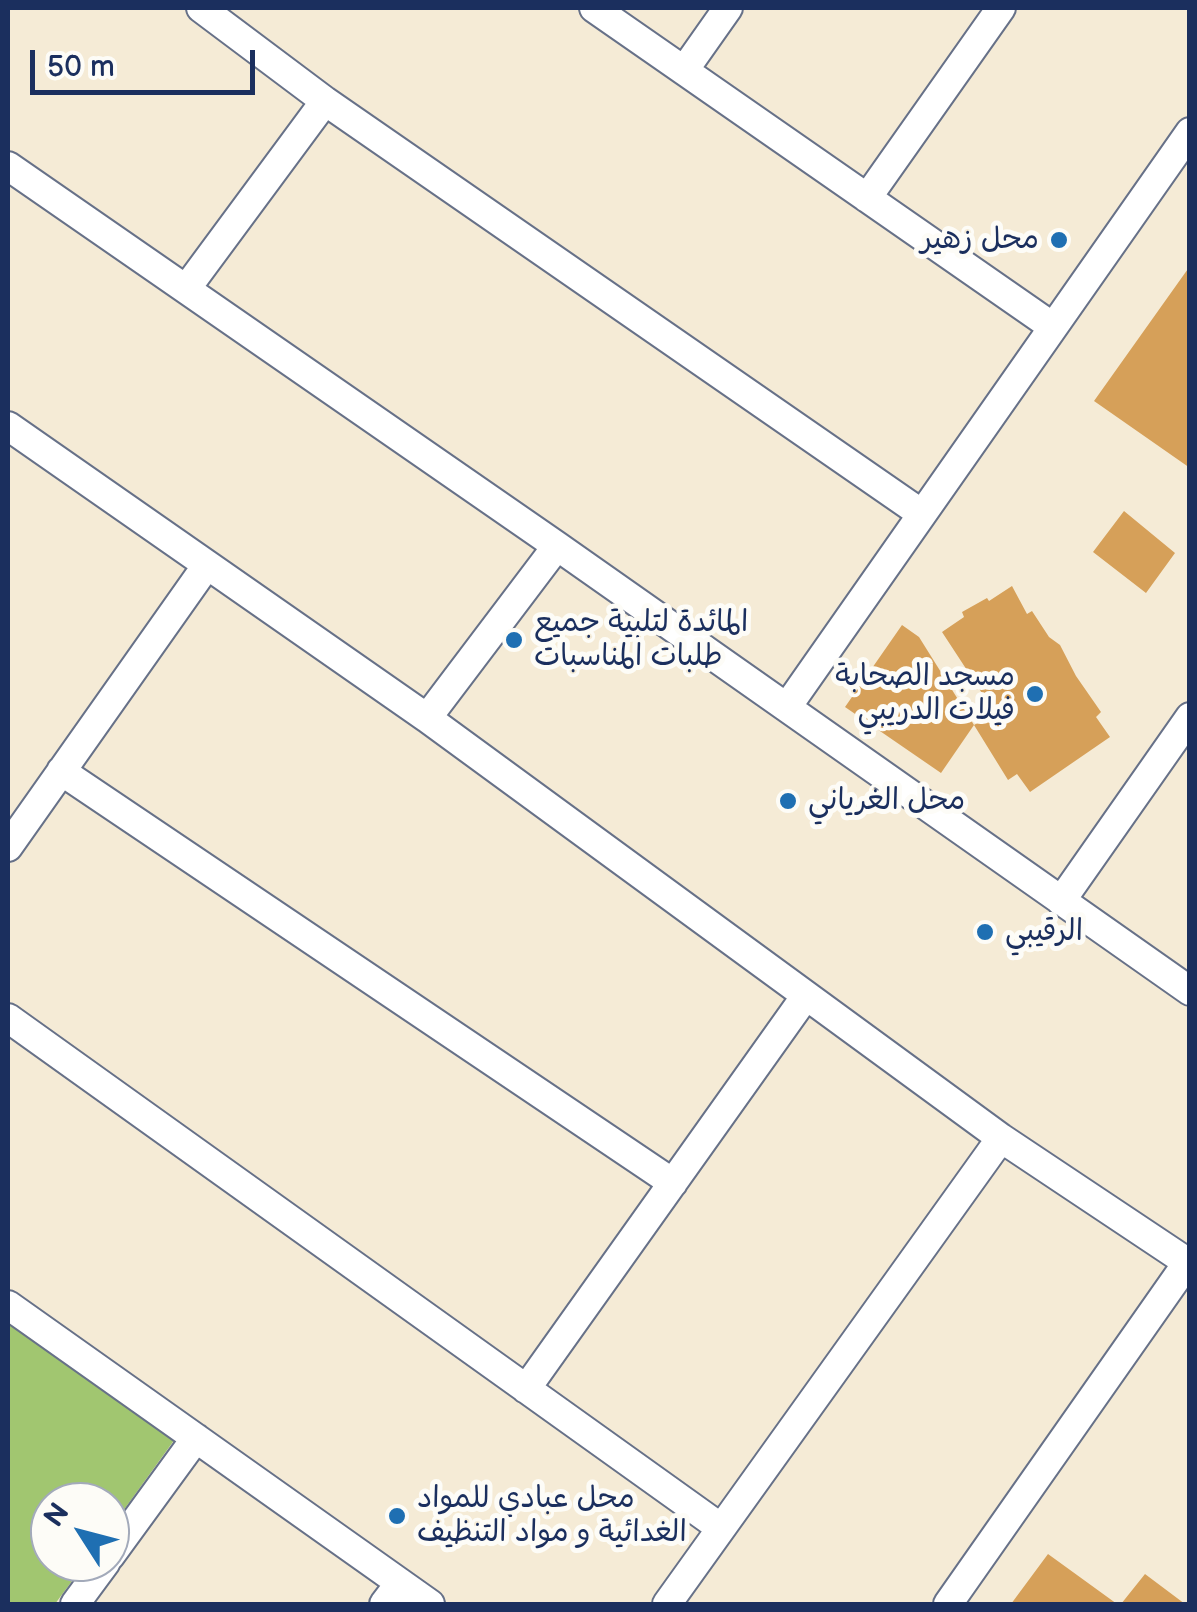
<!DOCTYPE html>
<meta charset="utf-8">
<style>
body{margin:0}
#map{position:relative;width:1197px;height:1612px;overflow:hidden;background:#f5ebd6;font-family:"Balsamiq Sans",sans-serif}
canvas{display:block}
.frame{position:absolute;inset:0;border:10px solid #1b2f5e;pointer-events:none}
.north{position:absolute;left:30px;top:1482px;width:100px;height:100px;box-sizing:border-box;background:#fdfcf7;border:2px solid #a3aaba;border-radius:50%;rotate:306deg;font-size:28px;font-weight:700;line-height:40px;text-align:center;color:#1b2f5e}
.north::after{content:'';display:block;margin:auto;width:35px;height:45px;background:#1f6fb2;clip-path:polygon(50% 0,100% 100%,50% 72%,0 100%)}
.scale{position:absolute;left:30px;top:50px;width:225px;height:45px;box-sizing:border-box;border:5px solid #1b2f5e;border-top:0;padding-left:12px;font-size:30px;line-height:35px;white-space:nowrap;color:#1b2f5e;-webkit-text-stroke:8px #fdfcf7;paint-order:stroke}
</style>
<div id="map">
<canvas width="1197" height="1612"></canvas>
<div class="frame"></div>
<div class="north">N</div>
<div class="scale">50 m</div>
</div>
<script>
const ctx = document.querySelector('canvas').getContext('2d');
ctx.lineJoin = 'round';
function fill(path, color) { ctx.fillStyle = color; ctx.fill(path, 'evenodd'); }
function stroke(path, color, width, dash) { ctx.strokeStyle = color; ctx.lineWidth = width; ctx.lineCap = dash ? 'butt' : 'round'; ctx.setLineDash(dash || []); ctx.stroke(path); }
function drawText(font, color, halo, rows, align = 'center') {
  ctx.font = font + ' "Balsamiq Sans","Playpen Sans Arabic",sans-serif'; ctx.lineWidth = 10; ctx.setLineDash([]); ctx.textBaseline = 'middle'; ctx.strokeStyle = halo; ctx.fillStyle = color; for (const [text, x, y, turn = 0] of rows) {
    ctx.save(); ctx.translate(x, y); ctx.rotate((+turn || 0) * Math.PI / 180); ctx.textAlign = isNaN(turn) ? turn : align; if (halo) ctx.strokeText(text, 0, 0); ctx.fillText(text, 0, 0); ctx.restore();
  }
}
const green = new Path2D(`
 M8,1318l167,121 -65,90v-27h-60v60h36l-31,42h-47z`);
const building = new Path2D(`
 M1190,266v202l-96,-67z
 M1124,511l51,42 -29,40 -53,-41z
 M1012,586l15,28 5,-3 17,26 11,8 16,31 25,36 -5,5 14,20 -80,55 -13,-18 -9,6 -34,-55 -33,48 -96,-66 57,-82 17,12 55,88 21,-12 -53,-81 22,-15 -2,-5 25,-14 2,3z
 M1048,1554l69,50h-106z
 M1145,1574l40,30h-64z`);
const street = new Path2D(`
 M201,8l124,93 597,413
 M594,8l459,319
 M685,69l43,-61
 M8,166l549,380 633,445
 M867,198l134,-190
 M186,289l139,-188
 M8,426l419,292 574,420 186,124
 M787,707l403,-575
 M427,718l130,-172
 M61,771l612,412
 M8,847l199,-282
 M1061,901l129,-184
 M8,1018l713,510
 M8,1305l422,299
 M526,1389l279,-392
 M110,1556l86,-118
 M75,1604l31,-42
 M384,1604l16,-21
 M667,1604l334,-466
 M948,1604l242,-345`);
const markers = [
 [1059,240,10,"#1f6fb2"],
 [514,640,10,"#1f6fb2"],
 [1035,694,10,"#1f6fb2"],
 [788,801,10,"#1f6fb2"],
 [985,932,10,"#1f6fb2"],
 [397,1516,10,"#1f6fb2"]
];
const poiNames = [
 ["محل زهير",1039,240,"right"],
 ["المائدة لتلبية جميع",534,623],
 ["طلبات المناسبات",534,657],
 ["مسجد الصحابة",1015,677,"right"],
 ["فيلات الدريبي",1015,711,"right"],
 ["محل الغرياني",808,801],
 ["الرقيبي",1005,932],
 ["محل عبادي للمواد",417,1499],
 ["الغدائية و مواد التنظيف",417,1533]
];
fill(green, '#a1c670');
fill(building, '#d6a059');
stroke(street, '#677188', 32);
stroke(street, '#fff', 28);
for (const [x, y, r, color] of markers) { const dot = new Path2D(); dot.arc(x, y, r, 0, 2 * Math.PI); ctx.fillStyle = color; ctx.fill(dot); stroke(dot, '#fdfcf7', 4); }
drawText('30px', '#1b2f5e', '#fdfcf7', poiNames, 'left');
</script>
